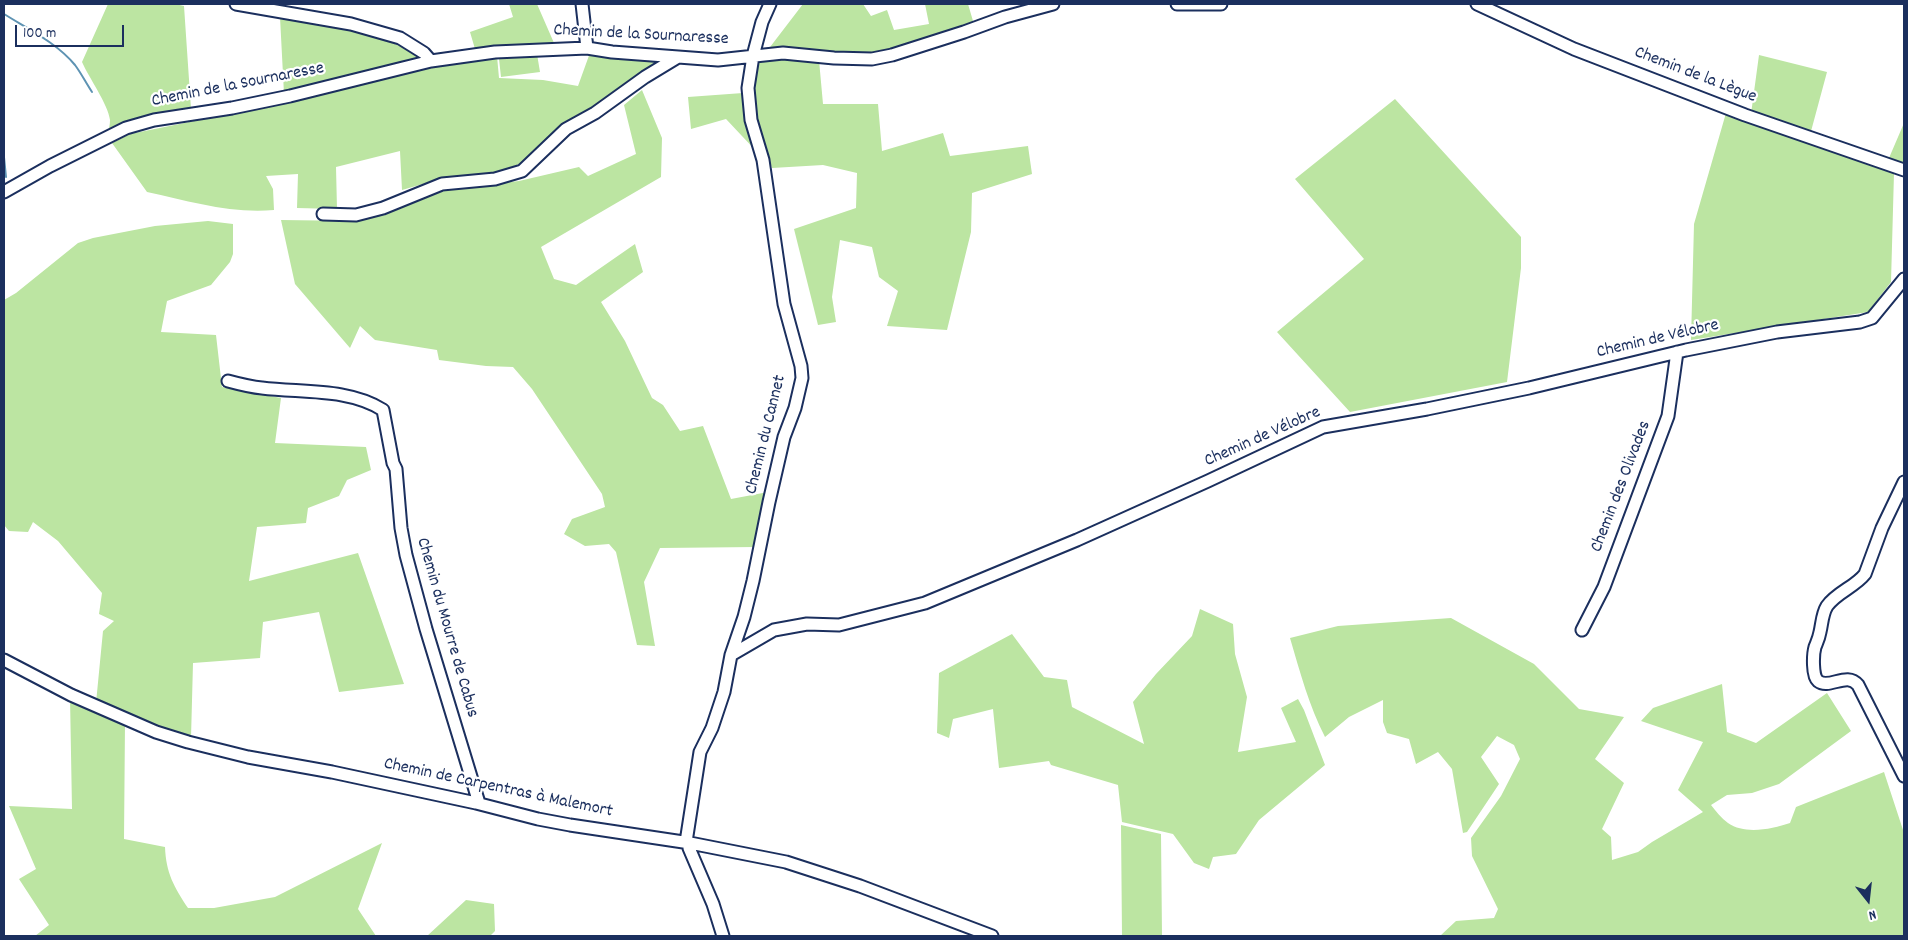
<!DOCTYPE html>
<meta charset="utf-8">
<style>
body{margin:0}
#map{position:relative;width:1908px;height:940px;overflow:hidden;background:#fff;font-family:Dekko,sans-serif}
canvas{display:block}
.frame{position:absolute;inset:0;border:5px solid #1b2f5e;pointer-events:none}
.north{position:absolute;left:1843px;top:875px;width:50px;height:50px;-webkit-text-stroke:4px #fff;paint-order:stroke;rotate:164deg;font-size:14px;font-weight:700;line-height:20px;text-align:center;color:#1b2f5e}
.north::after{content:'';display:block;margin:auto;width:18px;height:22px;background:#1b2f5e;clip-path:polygon(50% 0,100% 100%,50% 72%,0 100%)}
.scale{position:absolute;left:15px;top:25px;width:109px;height:22px;box-sizing:border-box;border:2px solid #1b2f5e;border-top:0;padding-left:6px;font-size:15px;line-height:18px;white-space:nowrap;color:#1b2f5e;-webkit-text-stroke:4px #fff;paint-order:stroke}
</style>
<div id="map">
<canvas width="1908" height="940"></canvas>
<div class="frame"></div>
<div class="north">N</div>
<div class="scale">100 m</div>
</div>
<script>
const ctx = document.querySelector('canvas').getContext('2d');
ctx.lineJoin = 'round';
function fill(path, color) { ctx.fillStyle = color; ctx.fill(path, 'evenodd'); }
function stroke(path, color, width, dash) { ctx.strokeStyle = color; ctx.lineWidth = width; ctx.lineCap = dash ? 'butt' : 'round'; ctx.setLineDash(dash || []); ctx.stroke(path); }
function drawText(font, color, halo, rows, align = 'center') {
  ctx.font = font + ' Dekko,sans-serif'; ctx.lineWidth = 4.5; ctx.setLineDash([]); ctx.textBaseline = 'middle'; ctx.strokeStyle = halo; ctx.fillStyle = color; for (const [text, x, y, turn = 0] of rows) {
    ctx.save(); ctx.translate(x, y); ctx.rotate((+turn || 0) * Math.PI / 180); ctx.textAlign = isNaN(turn) ? turn : align; if (halo) ctx.strokeText(text, 0, 0); ctx.fillText(text, 0, 0); ctx.restore();
  }
}
const green = new Path2D(`
 M108,4h67l9,2 7,103 -83,23c1,-3 2,-8 2,-12 -2,-16 -21,-42 -28,-58z
 M509,4h28l17,39 -79,6 -5,-17 43,-15z
 M803,4h60l8,12 16,-6 7,20 35,-6 -4,-20h43l5,17 -12,9 -68,22 -45,4 -81,-5z
 M280,17c32,2 116,20 140,41l-33,10 -103,26z
 M591,50l69,8 -45,36 -51,30 -37,36 -27,13 -70,9 -28,8 -2,-39 -64,16 1,42 -40,-1 1,-34 -32,2 7,13 1,21c-43,4 -85,-9 -127,-18l-35,-49 18,-9 153,-31 155,-39 59,-8 2,22 44,2 35,6z
 M537,54l3,18 -39,5 -2,-18z
 M1759,55l68,17 -17,63 -59,-21z
 M764,56l55,4 4,44h55l4,47 61,-18 7,23 78,-10 4,28 -60,19 -1,39 -24,98 -60,-4 11,-35 -19,-14 -7,-30 -32,-7 -8,57 4,25 -18,3 -24,-96 62,-21 1,-35 -34,-8 -51,3 -16,-48 -3,-26 1,-28z
 M642,90l20,48 -1,39 -120,70 13,32 22,6 59,-41 8,28 -42,30 24,39 27,57 11,7 17,26 23,-5 28,73 37,-7 -12,55 -96,1 -16,34 11,64 -18,-1 -21,-93 -7,-8 -24,2 -21,-12 8,-15 33,-12 -3,-13 -70,-105 -19,-22 -27,-1 -47,-6 -2,-10 -62,-10 -15,-14 -10,22 -55,-64 -14,-64 75,1 94,-32 69,-8 60,-14 9,9 48,-22 -12,-49z
 M743,93l14,59 -31,-33 -35,10 -3,-32z
 M1395,99l126,138v31l-14,114 -157,30 -73,-80 87,-73 -69,-80z
 M1726,113l168,60 -3,109 -23,30 -177,28 3,-116z
 M1904,123v40l-15,-5z
 M208,221l25,3v30l-3,8 -19,23 -44,16 -6,31 55,3 6,52 59,11 -6,45 91,4 5,23 -24,10 -8,16 -31,12 -2,15 -49,4 -8,54 109,-28 46,131 -65,8 -20,-80 -56,10 -3,36 -67,5 -2,75 -44,-12 -51,-23 7,-72 11,-10 -15,-7 3,-21 -44,-52 -25,-19 -5,10 -19,-1 -5,-6v-225l12,-7 62,-50 15,-5 62,-12z
 M1200,609l33,15 2,30 12,43 -9,55 58,-10 -15,-34 17,-9 6,11 21,55 -66,55 -23,34 -23,3 -4,12 -15,-6 -21,-29 -51,-12 -4,-37 -67,-20 -2,-4 -50,7 -6,-59 -40,10 -4,19 -12,-5 2,-60 73,-39 32,43 23,3 5,27 72,37 -11,-42 23,-28 36,-38z
 M1451,618l83,46 45,45 45,8 -29,42 29,24 -22,46 9,8 1,23 26,-8 14,-10 51,-30 -25,-22 25,-48 -62,-21 12,-13 69,-24 5,48 29,11 71,-50 24,38 -72,53 -27,9 -25,2 -16,10c5,6 10,13 17,18 17,12 44,6 62,0l6,-16 88,-35 20,61v103h-464l16,-15 38,-3 4,-9 -26,-53 -1,-18 30,-42 19,-37 -6,-14 -17,-9 -16,21 18,27 -32,48 -4,1 -11,-64 -14,-17 -22,12 -7,-25 -22,-6 -4,-11v-22l-34,17 -24,20c-16,-31 -25,-65 -35,-99l48,-12z
 M70,697l55,26 -1,116 41,8c1,26 9,40 23,61h26l61,-11 107,-54 -24,66 18,27h-341l14,-11 -30,-46 17,-10 -27,-63 63,3z
 M1121,825l40,9 1,102h-40z
 M466,900l28,4 1,27 -5,5h-63z`);
const stream = new Path2D(`
 M4,14c24,15 53,29 71,51 6,8 11,18 17,27
 M4,157l2,20`);
const minor = new Path2D(`
 M236,4l115,20 49,14 24,15 7,8
 M582,4l5,44
 M1177,4h44
 M1477,4l97,45 171,66 159,55
 M4,192l46,-26 76,-38 28,-8 78,-12 58,-12 141,-35 64,-9 92,-4 25,4 106,8 65,-7 51,5 38,1 20,-4 72,-23 41,-15 48,-13
 M323,214l33,1 27,-7 59,-24 53,-5 27,-8 44,-42 29,-16 50,-36 33,-20
 M228,381c11,3 22,6 34,7 40,5 86,0 121,22l10,53 3,6 5,59 5,27 20,74 53,174
 M1904,482l-22,46 -17,46c-10,13 -28,18 -38,32 -5,8 -5,18 -7,26 -1,6 -3,10 -5,15 -2,7 -3,29 3,34 11,9 29,-10 40,4l46,91
 M1582,630l22,-43 64,-171 9,-64
 M731,655l43,-25 33,-6 32,1 86,-22 152,-63 131,-59 115,-54 104,-18 102,-21 157,-38 91,-18 83,-10 12,-4 32,-39
 M4,660l67,35 85,37 32,10 60,15 84,15 144,31 62,16 32,6 120,18 96,19 74,24 132,50
 M686,842l14,-90 12,-24 12,-36 7,-37 13,-38 9,-36 16,-79 15,-65 11,-29 7,-30 -1,-12 -17,-62 -21,-144 -12,-40 -3,-32 5,-32 9,-34 8,-18
 M690,843l-1,5 24,56 10,32`);
const streetNames = [
 ["Chemin de la Sournaresse",641,36,3],
 ["Chemin de la Lègue",1695,76,21],
 ["Chemin de la Sournaresse",238,86,-11],
 ["Chemin de Vélobre",1658,340,-13],
 ["Chemin du Cannet",767,435,-76],
 ["Chemin de Vélobre",1263,438,-24],
 ["Chemin des Olivades",1622,487,-69],
 ["Chemin du Mourre de Cabus",446,628,74],
 ["Chemin de Carpentras à Malemort",498,789,12]
];
fill(green, '#bce5a2');
stroke(stream, '#5e93b3', 2);
stroke(minor, '#1b2f5e', 15);
stroke(minor, '#fff', 11);
drawText('18px', '#1b2f5e', '#fff', streetNames);
</script>
